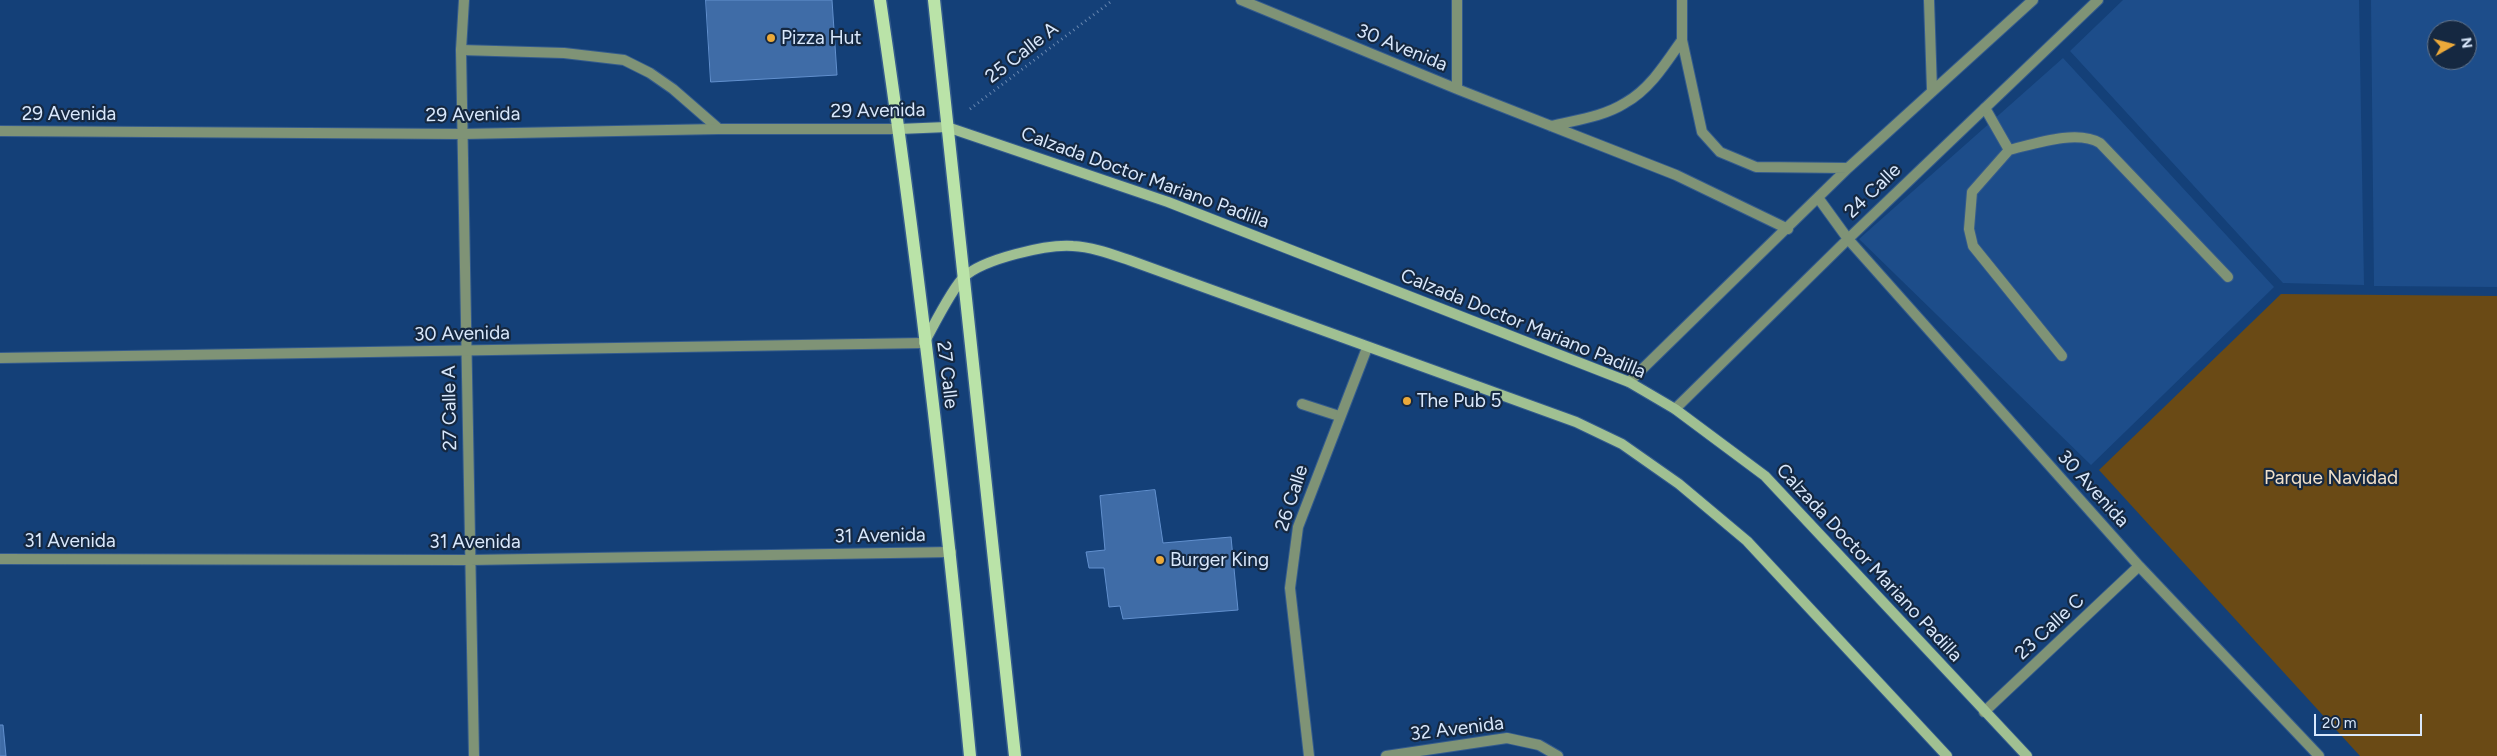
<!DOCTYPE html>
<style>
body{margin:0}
#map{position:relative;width:2497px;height:756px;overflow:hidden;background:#144078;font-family:Figtree,sans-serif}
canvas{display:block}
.north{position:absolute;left:2427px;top:20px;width:50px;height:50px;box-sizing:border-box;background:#152841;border:1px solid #63758c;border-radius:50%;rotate:82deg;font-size:14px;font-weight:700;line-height:20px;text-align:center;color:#d9e8fc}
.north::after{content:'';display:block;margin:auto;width:18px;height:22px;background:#eba93a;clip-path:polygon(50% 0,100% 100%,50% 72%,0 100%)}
.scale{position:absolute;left:2314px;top:714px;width:108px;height:22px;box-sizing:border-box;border:2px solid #d9e8fc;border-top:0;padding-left:6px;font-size:15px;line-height:18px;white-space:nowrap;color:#d9e8fc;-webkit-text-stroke:4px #152841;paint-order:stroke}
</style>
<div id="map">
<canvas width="2497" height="756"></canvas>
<div class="north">N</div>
<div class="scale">20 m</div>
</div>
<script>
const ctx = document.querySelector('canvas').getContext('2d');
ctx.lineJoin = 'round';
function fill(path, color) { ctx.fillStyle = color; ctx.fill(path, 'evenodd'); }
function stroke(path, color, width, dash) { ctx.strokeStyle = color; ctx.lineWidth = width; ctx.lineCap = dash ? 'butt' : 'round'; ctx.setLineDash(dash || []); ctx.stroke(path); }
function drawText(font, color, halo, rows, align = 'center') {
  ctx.font = font + ' Figtree,sans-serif'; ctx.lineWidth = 4.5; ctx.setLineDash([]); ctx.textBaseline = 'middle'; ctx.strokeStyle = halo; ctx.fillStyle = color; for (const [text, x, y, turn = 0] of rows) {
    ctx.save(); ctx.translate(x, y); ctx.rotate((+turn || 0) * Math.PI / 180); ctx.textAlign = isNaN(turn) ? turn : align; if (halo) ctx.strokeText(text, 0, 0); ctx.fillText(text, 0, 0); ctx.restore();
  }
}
const built = new Path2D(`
 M2123,0h236l5,285 -81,-2 -213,-232z
 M2371,0h126v287l-123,-1zM2437,30h30v30h-30z
 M2063,58l211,229 -183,178 -232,-226z`);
const green = new Path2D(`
 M2281,294l216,2v460h-137l-261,-286z`);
const building = new Path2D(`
 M706,0h126l5,75 -126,7z
 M1155,490l8,53 68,-6 7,73 -115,9 -3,-13 -11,1 -5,-39h-15l-3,-16 19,-2 -5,-54z
 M0,725h3l3,31h-6z`);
const path = new Path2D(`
 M970,109l143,-109`);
const service = new Path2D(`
 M461,50l103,3 60,7 26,13 23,16 46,40
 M1985,108l24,42c25,-6 68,-21 91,-7l128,134
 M2009,150l-37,42 -3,37 4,17 89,110
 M1302,404l37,12`);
const minor = new Path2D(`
 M464,0l-3,50 13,706
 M1241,0l216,89 219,86 112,54
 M1457,0v89
 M1682,0v40l20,92 18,20 36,15 92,1
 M1929,0l3,90
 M1551,126c24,-6 52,-9 74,-23 25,-14 41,-40 57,-63
 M1819,199l29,40 291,327 180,190
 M1629,382l219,-214 185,-168
 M1675,409l173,-170 250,-239
 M0,559l470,1 481,-8
 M1984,712l155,-146
 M1309,756l-19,-168 8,-61 69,-179
 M1386,756l121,-18 32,7 19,11`);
const tertiary = new Path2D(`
 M0,131l462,3 257,-5h180
 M0,358l924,-15`);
const secondary = new Path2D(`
 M899,129l48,-2 221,75 461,180 46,27 90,67 262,280
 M924,343c9,-16 28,-55 40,-66 19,-18 83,-33 109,-31 19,1 38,8 56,14l447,162 46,22 57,40 68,57 200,215`);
const primary = new Path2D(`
 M880,0c37,251 66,503 90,756
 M934,0l81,756`);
const markers = [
 [771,38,5,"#eba93a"],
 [1407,401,5,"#eba93a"],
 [1160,560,5,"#eba93a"]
];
const poiNames = [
 ["Pizza Hut",781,38],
 ["The Pub 5",1417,401],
 ["Burger King",1170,560]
];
const streetNames = [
 ["30 Avenida",1402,48,22],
 ["25 Calle A",1022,53,-38],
 ["29 Avenida",878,111,-1],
 ["29 Avenida",69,114],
 ["29 Avenida",473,115,-1],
 ["Calzada Doctor Mariano Padilla",1145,178,20],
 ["24 Calle",1873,191,-44],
 ["Calzada Doctor Mariano Padilla",1523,324,22],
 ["30 Avenida",462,334,-1],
 ["27 Calle",947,375,83],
 ["27 Calle A",450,408,-91],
 ["30 Avenida",2093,489,48],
 ["26 Calle",1292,498,-72],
 ["31 Avenida",880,536,-1],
 ["31 Avenida",70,541],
 ["31 Avenida",475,542],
 ["Calzada Doctor Mariano Padilla",1869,563,47],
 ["23 Calle C",2050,627,-43],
 ["32 Avenida",1457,729,-7]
];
const parkNames = [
 ["Parque Navidad",2331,478]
];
fill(built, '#1d4d8a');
fill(green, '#6a4a15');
fill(building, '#3f6ca7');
stroke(building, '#6290ce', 1);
stroke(service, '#345b8d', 12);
stroke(minor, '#345b8d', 12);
stroke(tertiary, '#345b8d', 12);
stroke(secondary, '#345b8d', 12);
stroke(primary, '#345b8d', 15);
stroke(path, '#6988b1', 3, [1, 4]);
stroke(service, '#7f9376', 10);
stroke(minor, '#7f9376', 10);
stroke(tertiary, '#7f9376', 10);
stroke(secondary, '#a0c092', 10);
stroke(primary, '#bae3a8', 12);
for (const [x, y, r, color] of markers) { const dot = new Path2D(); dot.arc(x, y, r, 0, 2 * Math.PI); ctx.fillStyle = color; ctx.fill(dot); stroke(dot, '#152841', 2); }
drawText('19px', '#d9e8fc', '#152841', poiNames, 'left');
drawText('19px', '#d9e8fc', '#152841', streetNames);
drawText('19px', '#f1e0c9', '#152841', parkNames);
</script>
